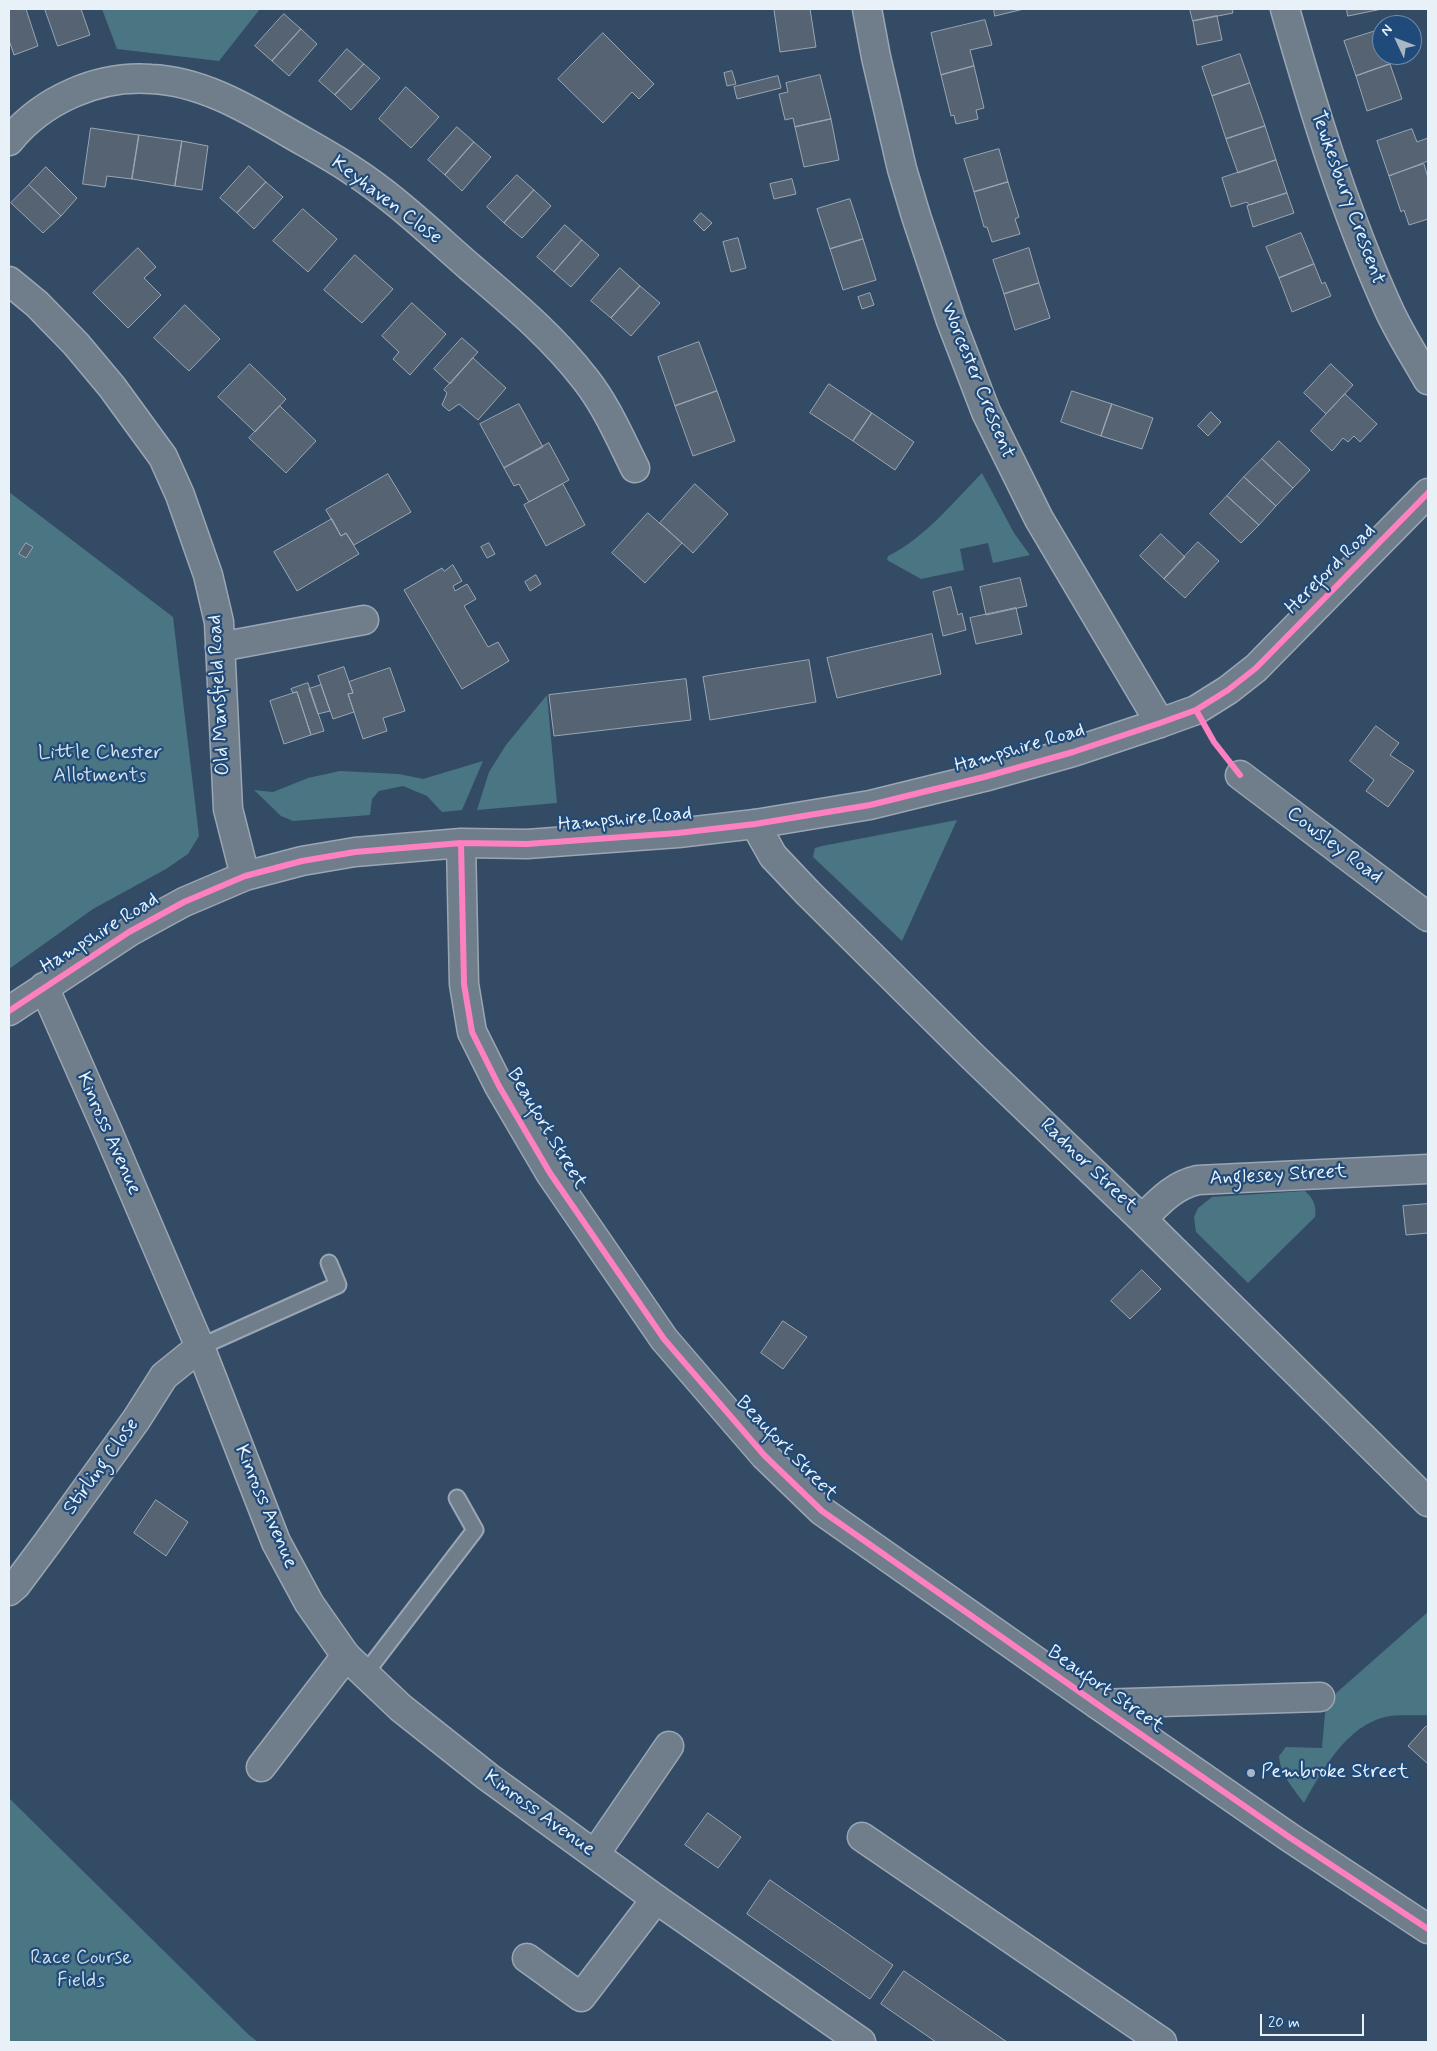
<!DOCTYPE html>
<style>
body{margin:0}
#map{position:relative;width:1437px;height:2051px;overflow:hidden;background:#344b65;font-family:Mynerve,sans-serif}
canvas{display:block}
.frame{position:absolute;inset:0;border:10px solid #e8f1f8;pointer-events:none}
.north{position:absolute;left:1372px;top:15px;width:50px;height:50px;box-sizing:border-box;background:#1f4a7a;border:1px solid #6f8dac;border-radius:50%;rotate:313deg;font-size:14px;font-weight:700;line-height:20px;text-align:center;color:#e8f1f8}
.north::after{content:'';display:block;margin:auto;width:18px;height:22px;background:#a9b7c5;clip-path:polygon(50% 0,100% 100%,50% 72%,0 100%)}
.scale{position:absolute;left:1260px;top:2014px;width:104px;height:22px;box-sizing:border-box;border:2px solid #e8f1f8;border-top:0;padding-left:6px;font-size:15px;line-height:18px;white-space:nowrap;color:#e8f1f8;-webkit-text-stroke:4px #1f4a7a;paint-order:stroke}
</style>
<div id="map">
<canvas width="1437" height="2051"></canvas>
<div class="frame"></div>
<div class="north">N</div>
<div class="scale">20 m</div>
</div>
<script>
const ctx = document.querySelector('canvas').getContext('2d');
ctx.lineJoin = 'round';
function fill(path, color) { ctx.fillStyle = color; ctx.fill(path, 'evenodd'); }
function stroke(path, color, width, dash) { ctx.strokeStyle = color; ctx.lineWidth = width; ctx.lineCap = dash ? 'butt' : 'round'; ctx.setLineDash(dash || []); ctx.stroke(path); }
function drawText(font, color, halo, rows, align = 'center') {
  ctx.font = font + ' Mynerve,sans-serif'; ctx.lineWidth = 4.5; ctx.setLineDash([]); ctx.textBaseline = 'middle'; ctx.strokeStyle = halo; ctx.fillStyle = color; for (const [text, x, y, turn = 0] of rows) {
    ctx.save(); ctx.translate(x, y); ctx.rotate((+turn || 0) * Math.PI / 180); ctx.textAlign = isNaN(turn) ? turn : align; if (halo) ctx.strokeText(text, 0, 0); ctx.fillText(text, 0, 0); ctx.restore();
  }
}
const green = new Path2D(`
 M102,9h158l-41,52 -102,-12z
 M982,473l32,60 16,22 -37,8 -5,-20 -28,6 4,21 -43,9 -34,-19 1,-4c37,-18 65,-54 94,-83z
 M9,492l164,125 26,219 -11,18 -22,15 -73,40 -84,60z
 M547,695l10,108 -80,7 12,-38 17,-27z
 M483,761l-21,49 -20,2 -15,-16 -24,-10 -24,5 -7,8 -2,16 -77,6 -12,-5 -27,-26 19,2 35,-14 32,-7 59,3 24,5z
 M957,820l-55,121 -89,-84 2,-9 7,-2z
 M1305,1191c8,7 12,15 10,26l-67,66 -52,-51 -2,-15 4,-9 14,-11z
 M1428,1612v103c-13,1 -30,-1 -43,2 -38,9 -63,53 -81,86 -11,-15 -24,-29 -25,-47l7,-9 36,1 4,-46z
 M9,1798l240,237 9,7h-249z`);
const building = new Path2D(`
 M9,9h17l12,37 -24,9 -5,-15z
 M45,9h36l9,26 -32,11z
 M781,9h29l6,38 -36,5 -6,-42z
 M994,9h30l-29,7z
 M1190,9h42l1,4 -40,8z
 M1347,9h35l-34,7z
 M284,14l17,15 -29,32 -17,-15z
 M1217,16l5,24 -25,5 -4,-24z
 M985,20l7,25 -22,5 4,16 -33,9 -10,-42z
 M301,29l16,15 -28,32 -17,-15z
 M1379,30l3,10v15h5l3,9 -34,12 -12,-35z
 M603,33l51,51 -15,15 -7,-7 -29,31 -45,-44z
 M347,49l17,15 -29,31 -16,-14z
 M1240,54l10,29 -38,13 -10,-29z
 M364,64l16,14 -29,32 -16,-15z
 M1390,64l12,35 -35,12 -11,-35z
 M974,66l10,42 -8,2 2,9 -22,5 -2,-9 -3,1 -10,-41z
 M732,71l4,13 -9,2 -3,-13z
 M820,75l11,44 -36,8 -2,-9 -8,2 -6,-26 9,-2 -2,-9z
 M778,76l3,12 -44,11 -3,-12z
 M1250,83l15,43 -39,13 -14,-43z
 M406,87l33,30 -28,31 -32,-29z
 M831,119l8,41 -35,7 -9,-40z
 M1265,126l11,34 -38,13 -12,-34z
 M457,127l17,15 -29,33 -17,-15z
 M91,128l48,7 -7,44 -25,-3 -2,11 -22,-3z
 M1412,129l5,13 11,-4v23l-39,15 -12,-35z
 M139,135l43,6 -7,45 -43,-7z
 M182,141l26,5 -6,44 -27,-4z
 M474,142l17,15 -29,34 -17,-16z
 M999,149l9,33 -34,10 -10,-33z
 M1276,160l11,33 -38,12 -2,-3 -16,5 -9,-29z
 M1424,164l4,14v41l-19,6 -5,-15 -3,2 -12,-36z
 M249,166l17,16 -29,31 -17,-15z
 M46,167l31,31 -16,18 -32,-31z
 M517,175l17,15 -30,33 -17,-16z
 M792,179l4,15 -22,5 -4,-15z
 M266,182l17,15 -29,32 -17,-16z
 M1008,182l11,35 -4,2 5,15 -28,8 -5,-15h-3l-10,-35z
 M29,185l32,31 -18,17 -32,-30z
 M534,190l17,16 -29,32 -18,-15z
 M1287,193l7,20 -41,14 -6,-21z
 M850,199l13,40 -33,10 -13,-40z
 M303,209l34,30 -29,33 -35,-31z
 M701,213l11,10 -8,8 -10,-10z
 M565,225l17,15 -28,32 -17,-15z
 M1301,233l13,31 -35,14 -13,-31z
 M738,238l8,30 -15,4 -8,-30z
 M863,239l13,41 -33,10 -13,-41z
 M582,240l17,15 -28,32 -17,-15z
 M138,248l18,19 -12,11 17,17 -33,33 -35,-35z
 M1029,248l10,35 -35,11 -11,-34z
 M355,255l38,34 -31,34 -38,-33z
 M1314,264l8,20 3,-2 6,14 -39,16 -13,-34z
 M620,268l20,18 -29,32 -20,-17z
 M1039,283l11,35 -35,12 -11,-36z
 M640,286l20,17 -29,33 -20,-18z
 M870,293l4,12 -12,4 -4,-12z
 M412,303l34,31 -36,41 -17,-16 6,-7 -17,-16z
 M185,305l35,34 -31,32 -35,-33z
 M462,338l16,14 -28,32 -16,-15z
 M699,342l18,49 -42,15 -17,-49z
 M473,358l33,30 -28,32 -19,-16 -10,7 -7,-6 5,-12 -3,-3z
 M250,364l36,35 -31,33 -37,-35z
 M1331,364l22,21 -27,29 -22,-21z
 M829,384l43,29 -19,28 -43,-28z
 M717,391l18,50 -42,15 -18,-50z
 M1072,391l40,13 -11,32 -40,-14z
 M1345,394l32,30 -17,18 -6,-6 -6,6 -5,-4 -11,13 -21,-20z
 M519,404l24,43 -39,21 -24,-44z
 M1112,404l41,14 -11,31 -41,-13z
 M280,406l36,35 -30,32 -37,-35z
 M1211,412l10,10 -13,14 -10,-10z
 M872,413l42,29 -19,28 -42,-29z
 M1279,441l31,29 -17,18 -31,-29z
 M549,443l20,37 -40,22 -10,-18 -5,2 -10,-18z
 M1262,459l31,29 -17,18 -32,-29z
 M388,474l23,38 -57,33 -8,-12 -5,3 -15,-26z
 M1244,477l32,29 -17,19 -32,-29z
 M563,484l22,41 -39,21 -22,-41z
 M695,484l33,30 -35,39 -33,-30z
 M1227,496l32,29 -18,18 -31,-29z
 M648,513l34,30 -37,40 -33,-30z
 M332,519l9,17 5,-3 13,21 -62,37 -23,-39z
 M1161,534l24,23 -21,22 -24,-23z
 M1198,542l21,19 -34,37 -21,-19z
 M26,543l7,4 -7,11 -7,-4z
 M489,543l6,11 -8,4 -6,-11z
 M453,565l9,16 -9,5 2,5 12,-7 9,15 -12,7 24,41 10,-5 11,19 -47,28 -58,-99 38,-22 2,3z
 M536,575l5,9 -11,7 -5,-9z
 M1020,578l7,28 -41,9 -6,-28z
 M951,587l7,28 4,-2 4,17 -23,6 -10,-44z
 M1016,608l6,26 -46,10 -6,-26z
 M932,634l9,40 -104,24 -10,-40z
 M809,660l7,42 -106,18 -7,-43z
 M344,667l9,26 -5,1 6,18 -21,7 -15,-43z
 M390,668l15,43 -22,7 4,13 -24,8 -15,-45 5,-1 -4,-11z
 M686,679l5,41 -137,16 -5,-41z
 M308,683l16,48 -13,4 -14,-43 -4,1 -2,-4z
 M321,685l9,26 -12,3 -9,-25z
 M297,692l14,43 -27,9 -14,-43z
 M1376,726l23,17 -9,12 24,16 -26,36 -22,-16 8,-11 -24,-19z
 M1428,1204v29l-22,2 -3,-29z
 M1142,1270l19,19 -31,30 -19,-18z
 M783,1321l24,16 -24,32 -22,-16z
 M156,1500l32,22 -22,34 -32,-23z
 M1428,1726v38l-20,-18 17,-19z
 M708,1813l33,24 -23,31 -33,-23z
 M770,1880l123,85 -23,34 -123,-85z
 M904,1971l103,71h-71l-55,-38z`);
const service = new Path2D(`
 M200,1347l138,-62 -9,-22
 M364,1675l111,-145 -18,-32`);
const minor = new Path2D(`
 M867,9l9,48 26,112 14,47 35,105 35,91 53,107 121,204
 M1285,9c29,102 60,204 104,301 11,24 26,47 39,70
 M9,141c33,-41 89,-66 142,-62 48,2 92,27 133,51 22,13 45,25 66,39 44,28 82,65 121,99 41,35 82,69 115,112 21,27 34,58 49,88
 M220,647l144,-27
 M1240,775l188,142
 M755,824l18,32 35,37 164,163 170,163 286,283
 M1142,1219c17,-17 32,-34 56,-39l230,-11
 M9,1591l7,-6 32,-43 88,-122 28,-44 36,-29
 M1097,1704l223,-7
 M261,1767l85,-111
 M862,1837l300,205
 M595,1854l74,-108
 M527,1958l54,39 75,-98`);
const tertiary = new Path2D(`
 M9,281l28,23 39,40 36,43 51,70 17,38 28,80 11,47 9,187 17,67
 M461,843l3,141 8,48 27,54 51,87 114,166 100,116 58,56 275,193 192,133 139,92
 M44,987l64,145 92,215 76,195 33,61 37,53 55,52 87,69 168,122 205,143
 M9,1011l120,-79 55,-30 61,-26 57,-15 53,-9 106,-9 66,1 151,-11 77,-9 115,-19 114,-28 89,-25 87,-29 36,-13 32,-20 28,-22 172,-175`);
const cycleway = new Path2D(`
 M1196,710l18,32 26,33
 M461,843l3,141 8,48 27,54 51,87 114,166 100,116 58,56 275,193 192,133 139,92
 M9,1011l120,-79 55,-30 61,-26 57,-15 53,-9 106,-9 66,1 151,-11 77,-9 115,-19 114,-28 89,-25 87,-29 36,-13 32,-20 28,-22 172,-175`);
const markers = [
 [1251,1773,5,"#a9b7c5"]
];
const streetNames = [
 ["Tewkesbury Crescent",1347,198,70],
 ["Keyhaven Close",386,201,37],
 ["Worcester Crescent",977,381,68],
 ["Hereford Road",1331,570,-45],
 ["Old Mansfield Road",220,695,-93],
 ["Hampshire Road",1020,749,-16],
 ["Hampshire Road",625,820,-5],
 ["Cowsley Road",1334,846,37],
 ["Hampshire Road",100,934,-32],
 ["Beaufort Street",546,1129,59],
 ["Kinross Avenue",108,1134,66],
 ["Radnor Street",1088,1166,44],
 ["Anglesey Street",1278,1176,-3],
 ["Beaufort Street",786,1449,46],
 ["Stirling Close",102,1467,-54],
 ["Kinross Avenue",265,1507,67],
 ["Beaufort Street",1105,1690,35],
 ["Kinross Avenue",539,1814,36]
];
const parkNames = [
 ["Little Chester",100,754],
 ["Allotments",100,777],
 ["Race Course",81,1959],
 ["Fields",81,1982]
];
const poiNames = [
 ["Pembroke Street",1261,1773]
];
fill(green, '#4a7582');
fill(building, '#556372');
stroke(building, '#9aa6b3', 1);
stroke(service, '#9aa6b3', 19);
stroke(minor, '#9aa6b3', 31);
stroke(tertiary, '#9aa6b3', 31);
stroke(service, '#707e8c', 15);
stroke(minor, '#707e8c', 28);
stroke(tertiary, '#707e8c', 28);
stroke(cycleway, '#ff80c0', 6);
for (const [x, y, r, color] of markers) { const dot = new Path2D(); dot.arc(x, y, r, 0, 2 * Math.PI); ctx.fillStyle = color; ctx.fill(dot); stroke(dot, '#1f4a7a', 2); }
drawText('20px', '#e8f1f8', '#1f4a7a', streetNames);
drawText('20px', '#d1dfe7', '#1f4a7a', parkNames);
drawText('20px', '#e8f1f8', '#1f4a7a', poiNames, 'left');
</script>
